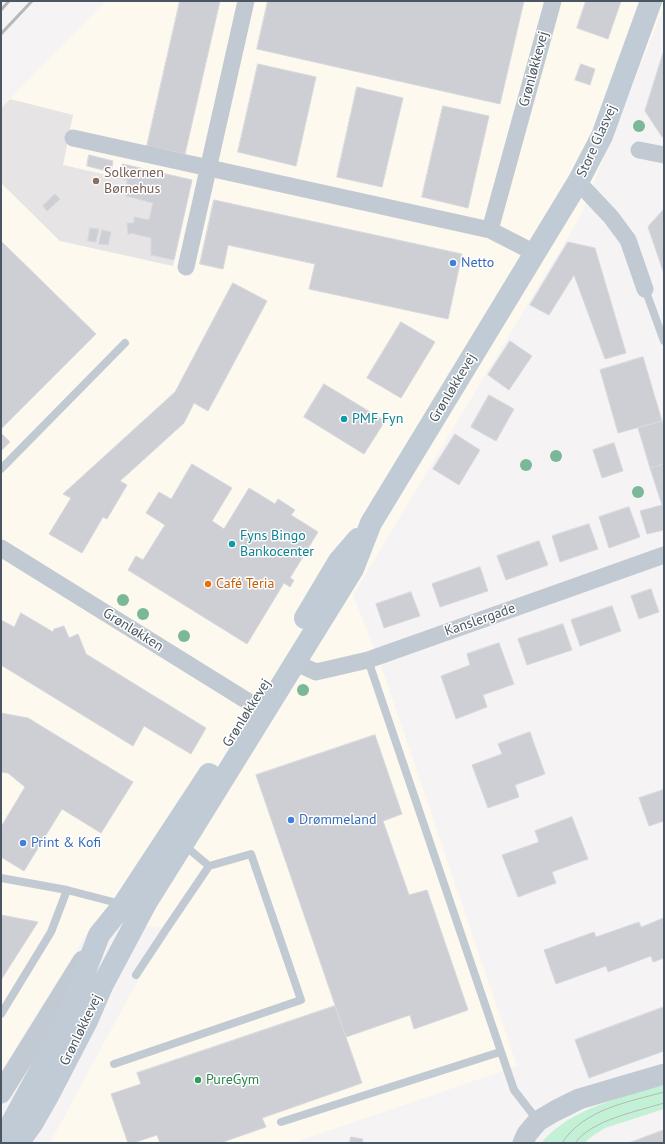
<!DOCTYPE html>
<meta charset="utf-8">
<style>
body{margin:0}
#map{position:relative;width:665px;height:1144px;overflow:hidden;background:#f5f3f3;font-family:"PT Sans",sans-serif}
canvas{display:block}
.frame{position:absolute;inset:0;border:2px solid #4a5661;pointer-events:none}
</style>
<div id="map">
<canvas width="665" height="1144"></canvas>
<div class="frame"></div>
</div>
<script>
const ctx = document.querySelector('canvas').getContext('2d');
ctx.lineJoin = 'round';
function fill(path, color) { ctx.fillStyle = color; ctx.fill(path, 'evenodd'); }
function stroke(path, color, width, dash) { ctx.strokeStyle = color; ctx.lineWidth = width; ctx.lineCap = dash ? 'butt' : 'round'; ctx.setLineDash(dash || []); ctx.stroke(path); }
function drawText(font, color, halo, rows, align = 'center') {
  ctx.font = font + ' "PT Sans",sans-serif'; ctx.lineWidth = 3; ctx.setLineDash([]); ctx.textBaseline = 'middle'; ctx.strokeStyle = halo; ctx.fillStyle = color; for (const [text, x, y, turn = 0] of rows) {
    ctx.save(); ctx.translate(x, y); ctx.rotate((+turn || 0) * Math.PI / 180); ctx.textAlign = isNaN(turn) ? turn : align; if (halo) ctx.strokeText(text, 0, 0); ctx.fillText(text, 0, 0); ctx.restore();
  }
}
const commercial = new Path2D(`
 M106,1h558v6l-84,210 -227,378 30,76 134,395 -224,77h-234l-8,-2 115,-213 -72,-6 -93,149v-963z`);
const education = new Path2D(`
 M10,99l63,16 -10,50 57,13 3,-14 69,16 -19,86 -113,-25 -59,-58v-75z`);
const green = new Path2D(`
 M664,1085v24l-59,19 -11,7 -10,8h-43c30,-35 81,-46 123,-58z`);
const building = new Path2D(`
 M180,1h40l-35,153 -38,-8z
 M268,1h256l-24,103 -243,-55z
 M586,1h35l-13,38 -31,-11z
 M664,50v87h-2l-17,-26z
 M258,64l58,13 -20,89 -58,-14z
 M581,64l14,5 -5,16 -15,-5z
 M357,87l46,11 -21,89 -45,-10z
 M443,106l46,10 -21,92 -46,-11z
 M89,155l24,6 -2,11 -24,-6z
 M123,164l69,16 -18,80 -23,-5v-17l-17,-4v-1l-6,1 -1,-11h7v-6l15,3 4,-17 -27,-7 1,-16 -7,-2z
 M55,194l5,5 -13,12 -4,-5z
 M214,200l248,54 -14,65 -139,-30 6,-25 -87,-19 -5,24 -23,-5z
 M664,209v65l-16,-47z
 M90,228l9,1 -3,13 -8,-1z
 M102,230l9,2 -3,13 -9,-1z
 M1,241l95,93 -95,95z
 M568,242l27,6 31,105 -21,6 -31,-84 -25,40 -19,-10z
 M233,283l34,18 -59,110 -14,-8 -10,20 -64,58 7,4 -20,34 -4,-2 -21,36 -33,-19 22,-36 -8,-4 112,-102z
 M401,322l34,20 -34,56 -34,-20z
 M510,341l22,15 -23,34 -21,-15z
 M643,357l19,64 -44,12 -18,-63z
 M324,384l61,37 -21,33 -60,-37z
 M489,395l25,14 -18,32 -25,-14z
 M662,421l2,8v35l-14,4 -12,-40z
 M1,433l9,9 -9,9z
 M455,434l25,16 -21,35 -26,-16z
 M614,443l9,28 -21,7 -9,-28z
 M192,464l40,24 -20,33 12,8 25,-41 26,16 3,-5 17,11 -4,5 27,17 -28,46 4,2 -4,7 -6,-4 -37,61 -119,-74 8,-14 7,4 22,-35 -19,-12 13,-21 12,7z
 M664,464v66l-17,4 -7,-23 22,-6 -12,-37z
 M629,507l11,30 -31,11 -10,-31z
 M589,524l9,25 -38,13 -8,-26z
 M539,541l9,24 -42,15 -9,-24z
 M480,567l8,24 -48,16 -8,-23z
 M651,589l8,23 -20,7 -8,-23z
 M411,592l9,24 -36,12 -8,-24z
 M612,606l9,25 -41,15 -9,-26z
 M21,613l32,19 1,-3 10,-3 5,12 9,-4 8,20 120,74 -15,26 -47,-28 -11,20 -132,-81v-45l13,7z
 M563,624l9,26 -45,15 -9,-26z
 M499,643l15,41 -31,11 4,12 -31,12 -15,-43 29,-11 -3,-11z
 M1,713l27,5 105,64 -32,51 -39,-24 -38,62 -23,-14v-30l24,-40 -17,-14 -7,-1z
 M530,732l15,42 -30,11 4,12 -31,11 -16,-43 30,-11 -4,-10z
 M375,735l27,79 -19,7 26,74 18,-5 41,120 -54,19 -4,-14 -64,22 -90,-262z
 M663,790l1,4v27l-15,5 -10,-28z
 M572,817l16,42 -36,13 4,11 -38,14 -16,-42 37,-13 -4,-11z
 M1,915l37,7 -37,58z
 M664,918v40l-11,4 -2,-6 -43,16 -2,-6 -50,18 -12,-34 50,-18 2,5 43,-15 2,5z
 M335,1006l27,77 -100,35 4,9 -46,16h-60l-3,-8 -24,8h-5l-17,-49 30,-10 -4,-11z
 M664,1007v44l-75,27 -14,-38z
 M664,1130v13h-35z
 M351,1137l12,2 -1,4h-12z`);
const service = new Path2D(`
 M645,289l19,52
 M1,469l124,-126
 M368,660l146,430 24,31
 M184,845l25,21
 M1,878l66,12 54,14
 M1,1014l50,-82 16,-42
 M114,1064l187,-64 -50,-146 -42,12 -42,62 -31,47
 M281,1122l219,-70`);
const minor = new Path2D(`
 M73,138l417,92 45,23
 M639,150l25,5
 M578,182l33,35 17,23 17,49
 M490,230l63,-229
 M186,267l60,-266
 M1,548l264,164
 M296,663l20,9 52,-12 296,-105`);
const tertiary = new Path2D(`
 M1,1093l82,-132
 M523,1143l4,-9 11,-13 17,-10 24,-12 85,-25`);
const secondary = new Path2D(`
 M305,618l34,-57 19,-22
 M1,1143l21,-39 41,-75 36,-94 24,-30 86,-131
 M18,1143l14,-19 16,-28 39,-75 16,-37 43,-81 37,-59 170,-275 18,-46 207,-341 24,-46 49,-135`);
const tram = new Path2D(`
 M562,1143c22,-34 66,-41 102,-51
 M575,1143c16,-23 63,-32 89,-40`);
const rail = new Path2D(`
 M1,10l8,-9
 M1,34l31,-33`);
const trees = [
 [639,126],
 [556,456],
 [526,465],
 [638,492],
 [123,600],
 [143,614],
 [184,636],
 [303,690]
];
const markers = [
 [96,181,4,"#8d6e63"],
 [453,263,4,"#3f7fe0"],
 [344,419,4,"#0f9aa8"],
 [232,544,4,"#0f9aa8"],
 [208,584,4,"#e8710a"],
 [291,820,4,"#3f7fe0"],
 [23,843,4,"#3f7fe0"],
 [198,1080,4,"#2e9e5b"]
];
const streetNames = [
 ["Grønløkkevej",534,69,-75],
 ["Store Glasvej",597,141,-66],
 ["Grønløkkevej",453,388,-59],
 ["Kanslergade",480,620,-19],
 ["Grønløkken",133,630,32],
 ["Grønløkkevej",247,713,-58],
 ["Grønløkkevej",81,1030,-64]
];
const educationNames = [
 ["Solkernen",104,173],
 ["Børnehus",104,189]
];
const shopNames = [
 ["Netto",461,263],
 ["Drømmeland",299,820],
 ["Print & Kofi",31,843]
];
const cultureNames = [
 ["PMF Fyn",352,419],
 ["Fyns Bingo",240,536],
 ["Bankocenter",240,552]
];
const foodNames = [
 ["Café Teria",216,584]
];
const leisureNames = [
 ["PureGym",206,1080]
];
fill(commercial, '#fdf9ef');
fill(education, '#e6e4e5');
fill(green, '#c3f1d5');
fill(building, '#cdcfd5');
stroke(building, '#d7d9de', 1);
stroke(service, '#c1cad2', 8);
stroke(minor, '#c1cad2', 17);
stroke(tertiary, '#c1cad2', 21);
stroke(secondary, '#c1cbd6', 22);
stroke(tram, '#b5b8bd', 1);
stroke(rail, '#b5b8bd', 3);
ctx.fillStyle = '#7bb799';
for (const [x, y] of trees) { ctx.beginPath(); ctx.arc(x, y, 6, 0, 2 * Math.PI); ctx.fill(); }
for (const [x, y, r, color] of markers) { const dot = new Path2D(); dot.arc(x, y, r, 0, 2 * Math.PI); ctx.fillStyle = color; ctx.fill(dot); stroke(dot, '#fff', 1.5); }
drawText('14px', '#4a5661', '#fff', streetNames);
drawText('14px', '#785e54', '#fff', educationNames, 'left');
drawText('14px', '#366cbe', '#fff', shopNames, 'left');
drawText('14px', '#0d838f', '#fff', cultureNames, 'left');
drawText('14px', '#c56008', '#fff', foodNames, 'left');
drawText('14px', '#27864d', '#fff', leisureNames, 'left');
</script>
